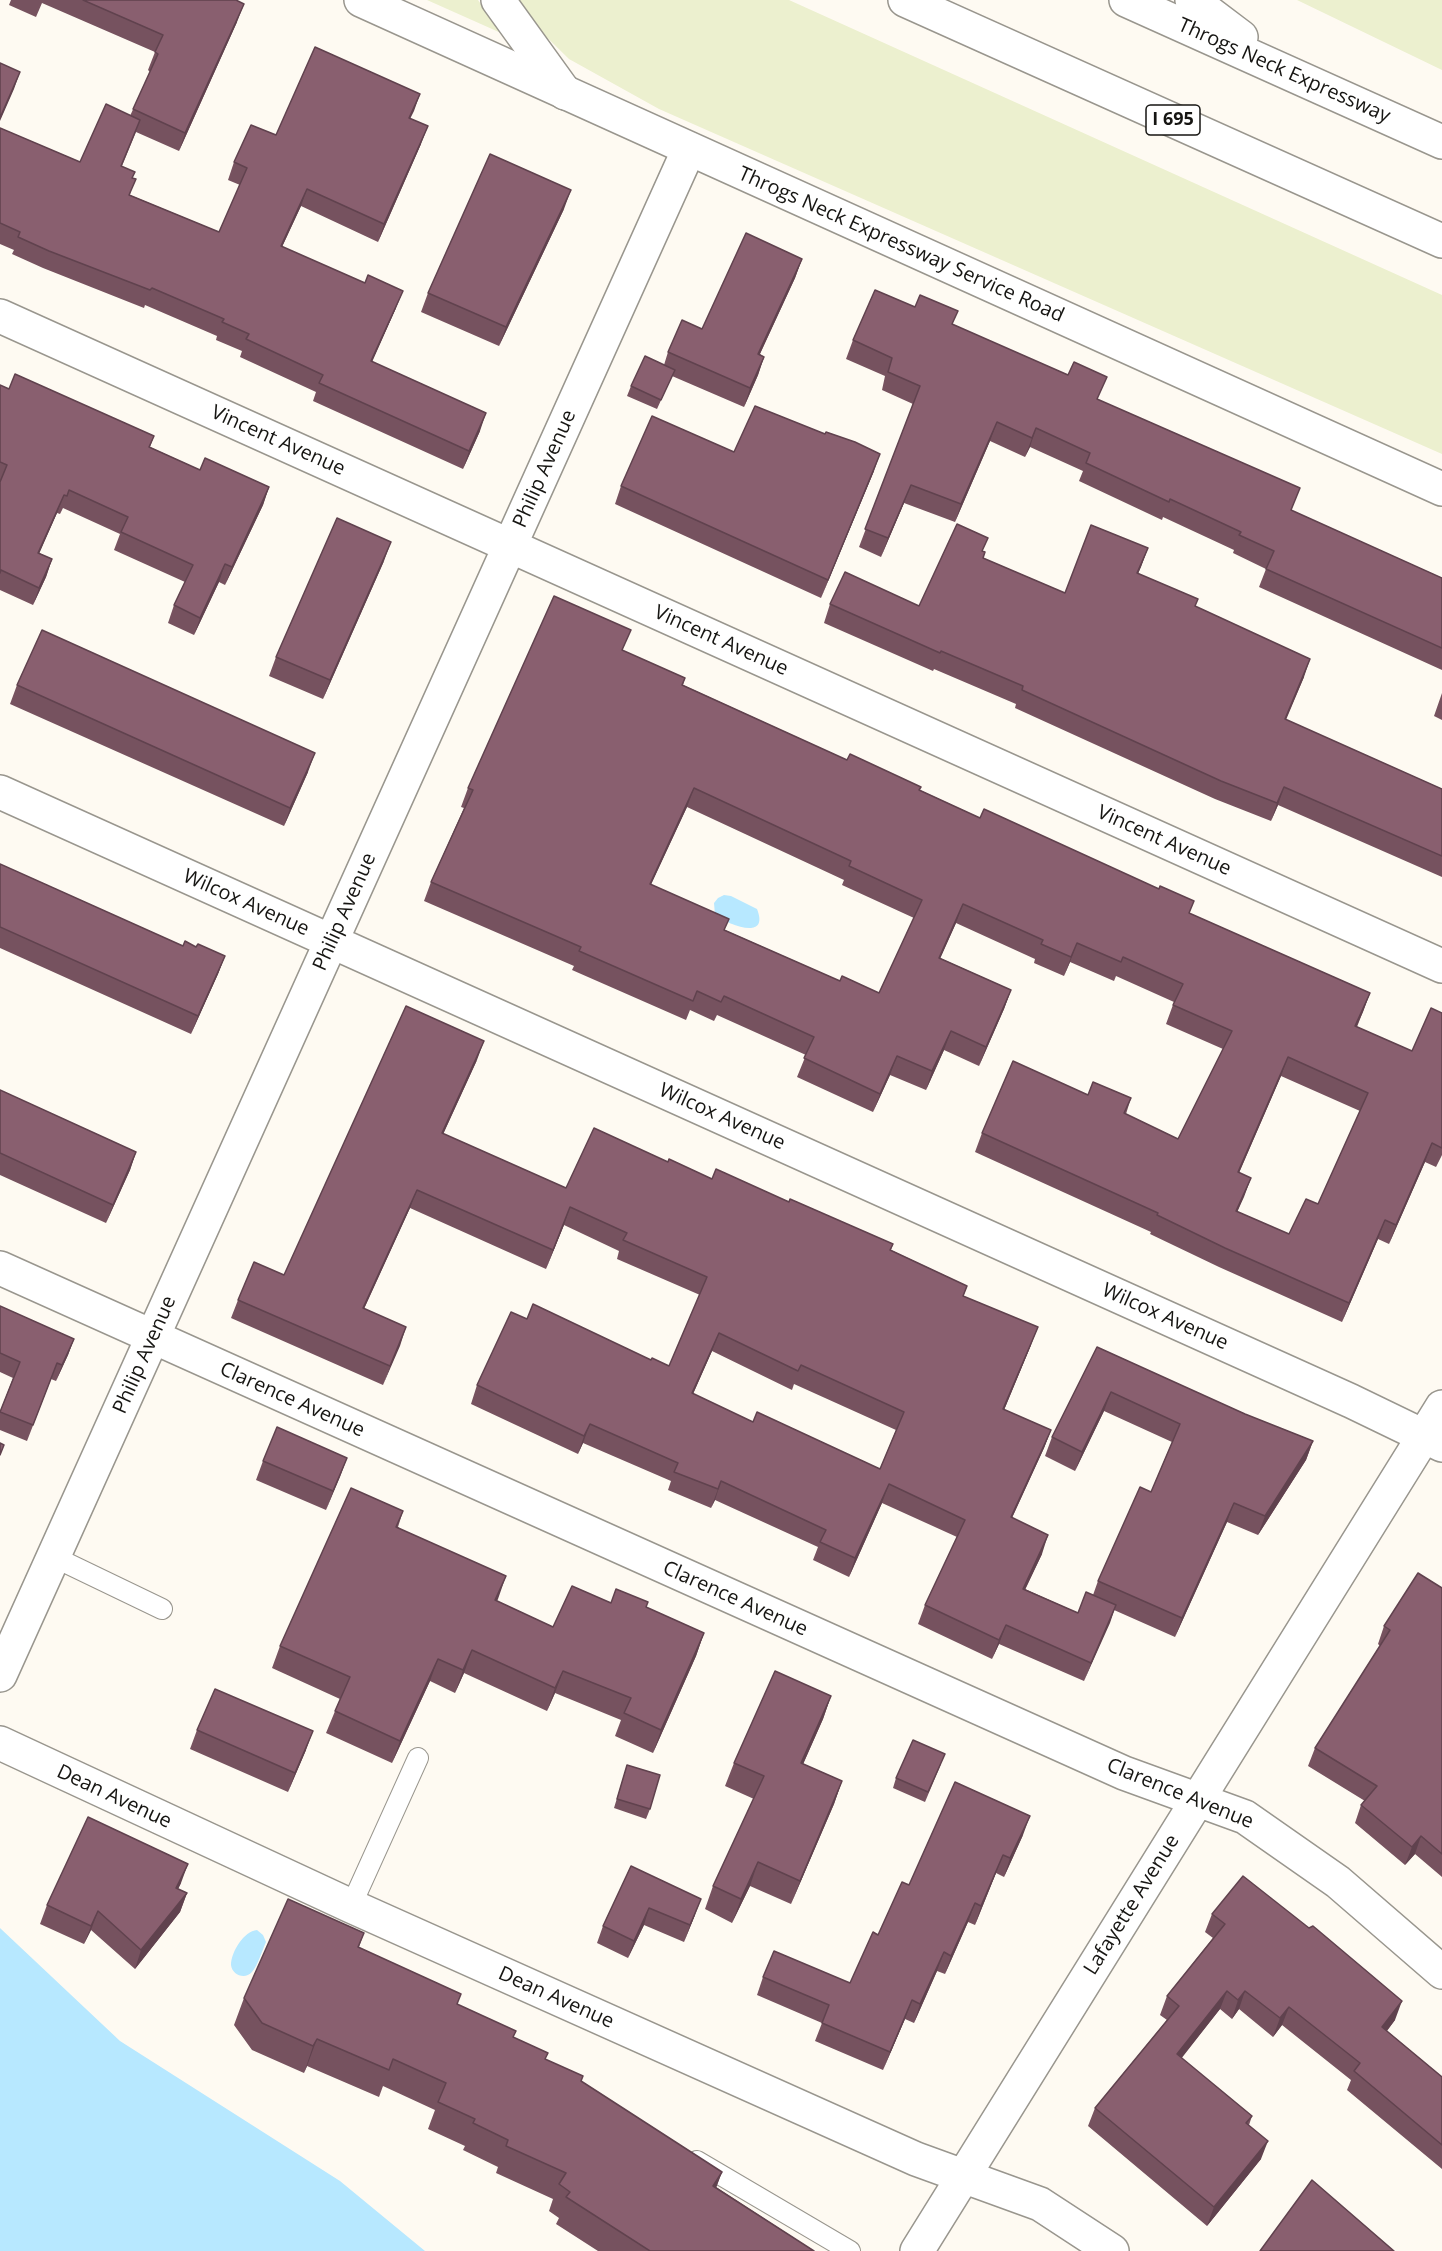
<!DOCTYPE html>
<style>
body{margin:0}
canvas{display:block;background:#fefaf2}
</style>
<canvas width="1442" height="2251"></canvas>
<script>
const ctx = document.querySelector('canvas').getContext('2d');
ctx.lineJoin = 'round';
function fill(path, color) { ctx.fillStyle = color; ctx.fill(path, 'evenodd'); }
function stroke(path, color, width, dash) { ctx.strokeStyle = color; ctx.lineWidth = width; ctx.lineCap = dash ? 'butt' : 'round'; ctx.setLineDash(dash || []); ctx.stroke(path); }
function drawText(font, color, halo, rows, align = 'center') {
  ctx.font = font + ' "Open Sans",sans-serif'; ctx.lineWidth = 4.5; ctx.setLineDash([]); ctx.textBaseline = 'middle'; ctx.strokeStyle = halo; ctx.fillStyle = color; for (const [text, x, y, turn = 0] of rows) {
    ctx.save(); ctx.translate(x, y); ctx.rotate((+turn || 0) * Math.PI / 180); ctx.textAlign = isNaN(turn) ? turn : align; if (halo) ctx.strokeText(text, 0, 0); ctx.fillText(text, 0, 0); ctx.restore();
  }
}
const green = new Path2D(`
 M427,0h51l23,33z
 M512,0h277l653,295v159l-783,-345 -90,-50 -51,-50z
 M1297,0h145v70z`);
const water = new Path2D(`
 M724,895l7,1 26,13c13,33 -30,15 -42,6l-1,-12 4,-5z
 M0,1928l120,113 220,140 85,70h-425z
 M257,1930l6,5 3,7c-4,9 -8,23 -14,30 -7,8 -20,3 -21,-7 0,-13 13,-34 26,-35z`);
const service = new Path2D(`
 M54,1557l108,52
 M351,1906l67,-148
 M697,2161l153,90`);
const minor = new Path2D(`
 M0,316l1442,650
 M0,792l1351,609 91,44
 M0,1268l1124,505 121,44 93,65 104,90
 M0,1675l689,-1526
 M0,1743l351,163 565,253 124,45 72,47
 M917,2251l525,-844`);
const tertiary = new Path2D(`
 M361,0l1081,489`);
const motorway = new Path2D(`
 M498,0l67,93
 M905,0l537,241
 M1126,0l316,142
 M1192,0l49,37`);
const wall = new Path2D(`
 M11,0h225l1,22 -58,129 -43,-19 -14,34 10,12 -2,17 89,37 21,-47 -12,-5 6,-18 42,-27 144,-41 -10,24 11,26 -43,98 -77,-36 -19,41 114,61 -24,53 108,70 -17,38 -150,-68 3,-9 -76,-35 2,-6 -26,-11 1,-4 -72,-31 -1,3 -101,-40 -31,-14 2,-4 -14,-6v-116l80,34 50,-46 20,-44 -2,-2 7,-18 -113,-49 -6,14 -27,-12z
 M564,209l-65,137 -78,-34 7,-19z
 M802,259l-7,19 -35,76 4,3 -6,18 -14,32 -72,-31 -15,33 -30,-13 4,-10 33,-21 4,-13z
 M953,325l145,75 194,111 150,67v92l-183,-83 7,-18 -33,-16 1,-3 -71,-33 -1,3 -83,-39 4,-10 -53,-24 -5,10 -35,-16 -35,81 -51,-19 -23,54 -22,-10 54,-143 -31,-14 3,-14 -39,-17 7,-19z
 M0,385l9,4 145,47 -4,11 50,23 69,17 -6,18 -38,80 -6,-3 -25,53 -26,-12 6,-18 11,-23 -71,-32 6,-16 -57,-26 -3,6 -3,-1 -18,40 13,6 -6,18 -13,28 -33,-15z
 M734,452l140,19 -53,127 -206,-94 6,-18z
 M1148,548l-10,26 57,32 109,71 -18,43 156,69v88l-164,-72 -7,16 -56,-22 -200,-91 1,-4 -82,-35 -1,2 -109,-48 6,-19 89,2 64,-54v6l82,35z
 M384,561l-61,138 -54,-23 7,-19z
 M623,651l62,27 -2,7 164,75 73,30 60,28 179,71 35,12 -5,12 181,80 -13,34 55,24 30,-38v142l-6,12 -11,-5 -36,82 -11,-5 -36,83 -123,-55 -69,-33 1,-2 -176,-80 7,-19 106,-38 43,3 -5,16 52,25 45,-90 -57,-25 8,-22 -58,-26 -2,5 -44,-19 -6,14 -30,-13 1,-4 -79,-36 -16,35 71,32 -7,19 -25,57 -35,-16 -18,40 -36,-15 -17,37 -76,-35 9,-22 -89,-40 -3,6 -24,-11 -4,10 -114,-50 2,-4 -150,-65 7,-19 33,-74 -3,-1 7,-19zM687,807l157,73 -2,5 72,33 -35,75 -39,-12 -115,-51 -74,-46zM1281,1076l79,35 -42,93 -29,30 -52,-22 14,-34 -12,-5z
 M17,685l291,87 -24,54 -274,-122z
 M1442,693v27l-8,-4z
 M0,864l183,82 13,1 29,9 -7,18 -27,60 -191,-86z
 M477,1060l-34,74 123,54 102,-26 44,17 77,23 104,42 -2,6 76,36 -4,11 68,48 -27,65 47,20 -7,18 -32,70 30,36 -17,35 53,24 15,-18 5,-14 53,-89 21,-50 -68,-31 -29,60 -30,-15 7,-19 45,-90 148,67 68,27 -7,19 -48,75 -31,-13 -52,115 -61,-27 -30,71 -85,-37 -7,15 -74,-35 7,-19 32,-68 -75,-34 -33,74 -36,-17 5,-13 -103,-47 -4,8 -43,-18 3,-9 -88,-38 -5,11 -107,-50 6,-19 50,-66 142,47 31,-71 -83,-36 2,-8 -55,-26 -18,44 -136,-61 -46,101 42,18 -23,58 -152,-67 7,-18 46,-25zM712,1351l80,39 2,-6 102,46 -16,39 -127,-47 -60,-28z
 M0,1090l136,62 -6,18 -24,53 -106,-48z
 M0,1306l74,33 -6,16 -12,26 -5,-2 -24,62 -27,-11v-18l13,-34 -13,-6z
 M347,1458l-21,52 -70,-30 7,-19z
 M403,1511l-5,16 99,74 56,26 58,-24 35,4 58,26 -8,23 -43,97 -38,-17 6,-16 -66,-27 -8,18 -83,-38 -9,20 -25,-12 -38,82 -66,-30 14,-34 -68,-31 8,-22z
 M1442,1588v289l-27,-23 -10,11 -50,-42 6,-18 4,-4 -57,-35 7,-18 65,-102 -2,-2 6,-18z
 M831,1696l-8,23 -20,45 39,17 -8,23 -43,100 -41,-18 -18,37 -27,-14 8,-23 41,-87 -29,-13 9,-23z
 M197,1730l109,20 -18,42 -98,-43z
 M941,1764l-16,38 -32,-14 3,-10z
 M627,1765l23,44 -4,10 -32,-11z
 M1023,1835l-19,42 -8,-4 -21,52 -7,-3 -23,52 -8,-3 -23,52 -9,-4 -22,51 -68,-29 7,-18 -65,-28 6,-18 87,6 59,-98z
 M631,1866l64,49 -11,27 -40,-17 -16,33 -31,-15 6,-17z
 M181,1883l-3,6 9,4 -7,19 -45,57 -44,-39 -7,14 -44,-20 7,-19z
 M1212,1914l183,106 -8,11 55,46v92l-95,-79 4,-10 -69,-55 -9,12 -34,-28 -7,10 -12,-10 -39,49 71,58 -3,9 12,34 -54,67 -119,-100 7,-18 72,-88 -7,-5 7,-19 46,-58 -8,-6z
 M364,1933l-5,14 154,91 209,134 -6,15 98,64h-216l-42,-27 3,-6 -10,-7 4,-12 -57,-26 2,-6 -35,-17 2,-4 -37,-17 7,-19 -52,-24 -4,11 -72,-31 -3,7 -52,-23 -18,-25 10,-27z`);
const shadedWall = new Path2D(`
 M244,4l-7,18 -58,129 6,-18z
 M20,72l-6,17 -14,32v-3z
 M420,94l-6,17 -12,24 7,-17z
 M428,126l-7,18 -43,98 6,-18z
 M307,189l-6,17 -27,58 7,-18z
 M571,190l-7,19 -65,137 7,-19z
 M802,259l-7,19 -44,95 7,-19z
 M403,291l-7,17 -31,70 6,-17z
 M764,357l-6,18 -14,32 6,-19z
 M486,413l-6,18 -17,38 6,-18z
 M997,422l-7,19 -35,81 6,-18z
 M1036,428l-6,19 -5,10 7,-19z
 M880,454l-6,17 -53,127 7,-18z
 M911,485l-7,18 -23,54 7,-19z
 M269,487l-6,18 -38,80 7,-18z
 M64,495l-7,18 -25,57 6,-17z
 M391,542l-7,19 -61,138 7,-19z
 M1148,548l-7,19 -11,24 7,-18z
 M52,559l-6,18 -13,28 6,-17z
 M225,564l-6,18 -25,53 6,-17z
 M1310,659l-6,18 -26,60 7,-18z
 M315,753l-7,19 -24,54 6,-18z
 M1284,787l-6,18 -7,16 6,-18z
 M694,788l-7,19 -44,95 7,-18z
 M963,904l-7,19 -24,54 7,-19z
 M1077,943l-7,19 -6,14 7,-19z
 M225,956l-7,18 -27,60 7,-18z
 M1011,990l-7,19 -25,57 7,-19z
 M1370,993l-7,19 -15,33 7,-19z
 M951,1031l-7,19 -18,40 6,-19z
 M484,1041l-7,19 -42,92 7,-19z
 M897,1056l-7,19 -17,37 7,-18z
 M1288,1057l-7,19 -50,115 7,-19z
 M1432,1143l-7,19 -36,82 7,-19z
 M136,1152l-6,18 -24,53 7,-18z
 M1251,1178l-7,19 -15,33 7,-19z
 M417,1190l-7,18 -54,118 7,-18z
 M570,1207l-6,18 -18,44 7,-19z
 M1385,1220l-7,19 -36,83 7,-19z
 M406,1327l-6,19 -17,39 7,-19z
 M1038,1327l-7,18 -34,82 6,-18z
 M719,1333l-7,18 -27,61 7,-19z
 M74,1339l-6,16 -12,26 6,-16z
 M1111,1392l-7,19 -29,60 7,-19z
 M590,1424l-7,19 -5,11 6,-18z
 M1051,1430l-7,18 -40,87 7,-18z
 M1313,1441l-7,19 -48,75 7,-19z
 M347,1458l-7,19 -14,33 7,-19z
 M721,1481l-6,19 -4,8 7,-19z
 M889,1484l-7,19 -33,74 6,-19z
 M1234,1503l-7,19 -52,115 7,-19z
 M1048,1535l-6,19 -25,53 6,-18z
 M506,1576l-8,23 -11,24 8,-23z
 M1116,1605l-6,18 -26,58 7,-18z
 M1006,1625l-7,19 -7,15 7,-19z
 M704,1633l-8,23 -43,97 8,-23z
 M472,1650l-8,23 -9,20 8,-23z
 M438,1659l-8,22 -38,82 8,-22z
 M563,1671l-8,22 -8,18 8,-23z
 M831,1696l-8,23 -30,68 8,-24z
 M313,1731l-7,19 -18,42 7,-19z
 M842,1781l-8,23 -43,100 9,-23z
 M1030,1816l-7,19 -19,42 6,-19z
 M1421,1836l-6,18 -10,11 7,-18z
 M1003,1855l-7,18 -21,52 6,-19z
 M758,1862l-8,24 -18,37 9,-24z
 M188,1864l-7,19 -12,24 7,-19z
 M187,1893l-7,19 -45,57 6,-19z
 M701,1899l-6,16 -11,27 6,-17z
 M975,1903l-7,19 -23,52 6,-18z
 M649,1908l-5,17 -16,33 6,-17z
 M98,1911l-7,19 -7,14 7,-18z
 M944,1952l-7,19 -23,52 6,-19z
 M1227,1991l-7,18 -50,64 7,-19z
 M1245,1991l-6,18 -7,10 6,-19z
 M912,2000l-7,19 -22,51 7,-18z
 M1402,2001l-7,19 -20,26 7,-19z
 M1289,2007l-7,18 -9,12 7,-19z
 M317,2039l-10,27 -3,7 9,-27z
 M1268,2141l-7,18 -54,67 7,-19z
 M722,2172l-10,27 1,-13z`);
const building = new Path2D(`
 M83,0h153l8,4 -59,129 -52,-24 25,-55 -3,-2 8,-17z
 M315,47l105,47 -11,24 19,8 -44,98 -77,-35 -26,57 84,37 3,-8 35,16 -32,70 115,52 -17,38 -150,-68 4,-8 -77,-36 3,-5 -27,-12 2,-3 -72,-31 -2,2 -101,-39 -31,-14 2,-5 -20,-9v-95l80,34 26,-58 34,16 -19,46 14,6 -3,6 4,1 -7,16 90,37 28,-64 -13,-6 17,-37 25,10z
 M0,63l20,9 -20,46z
 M490,154l81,36 -65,137 -78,-34z
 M746,233l56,26 -44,95 6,3 -14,31 -82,-36 14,-32 20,9z
 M875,290l40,17 5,-12 38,16 -6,13 116,51 6,-13 33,15 -10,22 203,89 -9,22 151,68v70l-176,-79 8,-18 -35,-16 2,-3 -71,-33 -1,3 -83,-39 4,-10 -54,-25 -4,10 -35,-16 -36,82 -50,-19 -23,53 -23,-9 55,-143 -32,-14 4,-14 -39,-18z
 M645,356l30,14 -14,30 -30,-14z
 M15,374l139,62 -5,11 51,23 5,-12 64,29 -37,80 -7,-3 -25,54 -26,-13 19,-40 -72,-33 7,-15 -59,-27 -2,6 -3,-1 -26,58 14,6 -13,29 -38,-18 -1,3v-91l7,-17 -7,-3v-77l9,4z
 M755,406l70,28 1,-2 29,10 25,12 -52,126 -207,-94 31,-70 82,36z
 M337,518l54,24 -61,138 -54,-23z
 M957,524l31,14 -6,13 3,1 -2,6 82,35 26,-68 57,23 -11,25 61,26 -3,7 115,53 -25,60 157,70v67l-158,-69 -7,16 -56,-22 -199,-91 1,-4 -82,-35 -1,2 -110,-49 15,-32 74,34z
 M554,596l77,34 -9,20 63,28 -3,7 165,75 3,-6 71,33 -2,3 61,28 4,-9 175,80 1,-3 34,15 -5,12 181,80 -15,33 57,25 19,-43 11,5v135l-10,-5 -36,82 -11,-5 -36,83 -124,-55 -68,-33 1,-2 -176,-80 31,-72 75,34 5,-13 38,16 -7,15 54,26 54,-108 -59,-26 10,-21 -60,-27 -2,5 -44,-19 -6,14 -30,-13 2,-4 -80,-36 -24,54 72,32 -25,57 -35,-16 -19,40 -35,-15 -17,38 -76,-36 10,-21 -90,-41 -3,6 -24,-11 -4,10 -114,-50 2,-4 -150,-65 42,-92 -5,-2zM694,788l157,73 -2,5 73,34 -43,93 -37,-17 -2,5 -116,-51 5,-11 -79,-35zM1288,1057l80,36 -50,111 -12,-5 -17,35 -53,-23 15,-33 -13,-6z
 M42,630l273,123 -25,55 -273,-123z
 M0,864l183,82 2,-5 11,6 2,-3 27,12 -27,60 -198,-89z
 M406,1006l78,35 -42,92 124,55 28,-60 74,34 1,-3 43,20 4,-10 73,33 1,-3 103,45 -3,6 77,36 -4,10 75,31 -35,82 48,21 -40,87 37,18 -25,54 55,24 8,-21 30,13 -25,58 -85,-38 -7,15 -74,-35 40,-85 -76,-36 -34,74 -35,-16 6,-12 -105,-49 -3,8 -44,-17 4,-9 -88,-39 -6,12 -107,-51 34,-73 16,7 6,-15 118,56 1,-2 17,8 38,-89 -84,-37 4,-7 -57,-26 -17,43 -136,-60 -54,118 43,19 -16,39 -152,-66 16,-38 30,13zM719,1333l79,38 3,-6 103,47 -24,57 -123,-57 -4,10 -61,-29z
 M0,1090l136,62 -23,53 -113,-52z
 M0,1306l74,33 -12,26 -5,-2 -24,62 -33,-13 20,-50 -20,-9z
 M1097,1347l148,67 68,27 -48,75 -31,-13 -52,115 -84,-37 42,-94 11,5 29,-68 -69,-32 -29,60 -30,-15z
 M277,1427l70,31 -14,33 -70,-30z
 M0,1443l4,2 -4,10z
 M351,1488l52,23 -7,16 110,49 -11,24 58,27 19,-41 39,17 5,-14 32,13 -2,5 58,26 -43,97 -37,-17 7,-15 -68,-27 -8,17 -83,-38 -9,20 -25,-11 -38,82 -65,-30 15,-34 -70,-31z
 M1418,1573l24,15v266l-21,-18 -9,11 -51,-42 16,-19 -62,-38 75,-118 -6,-4z
 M775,1671l56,25 -30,67 41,18 -42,100 -42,-19 -17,37 -28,-13 51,-110 -30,-13z
 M215,1689l98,42 -18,42 -98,-43z
 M913,1740l32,14 -17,38 -32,-14z
 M627,1765l33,10 -10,34 -33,-10z
 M955,1782l75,34 -20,42 -7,-3 -22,51 -6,-3 -24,53 -7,-4 -24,52 -8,-4 -22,52 -68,-29 7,-18 -66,-28 11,-26 76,32 23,-51 5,3 24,-53 7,3z
 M88,1817l100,47 -12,24 11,5 -46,57 -43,-39 -7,15 -44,-21z
 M631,1866l70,33 -11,26 -41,-17 -15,33 -31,-15z
 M1243,1876l66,52 4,-2 89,75 -20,26 60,50v68l-88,-74 6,-8 -71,-56 -9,11 -35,-27 -7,9 -11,-9 -50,63 75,62 -6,7 22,18 -54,66 -119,-99 84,-102 -12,-10 58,-72 -13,-10z
 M288,1899l76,34 -6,14 103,47 -4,10 59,27 -3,6 35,16 -3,6 38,17 -2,5 141,91 -9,14 101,65h-164l-84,-54 4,-5 -11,-8 7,-11 -60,-27 2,-6 -35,-17 2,-4 -37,-17 8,-19 -53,-24 -4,11 -72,-31 -4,7 -51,-23 -18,-25z
 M1312,2180l82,71h-134z`);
const shields = [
 [1173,120,54]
];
const shieldNames = [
 ["I 695",1173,120]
];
const streetNames = [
 ["Throgs Neck Expressway",1284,71,24],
 ["Throgs Neck Expressway Service Road",901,245,24],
 ["Vincent Avenue",278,441,24],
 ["Philip Avenue",545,469,-66],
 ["Vincent Avenue",721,641,24],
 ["Vincent Avenue",1164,841,24],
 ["Wilcox Avenue",246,903,24],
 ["Philip Avenue",345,912,-66],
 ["Wilcox Avenue",722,1117,24],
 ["Wilcox Avenue",1165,1317,24],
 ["Philip Avenue",145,1355,-66],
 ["Clarence Avenue",292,1400,24],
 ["Clarence Avenue",735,1599,24],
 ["Clarence Avenue",1180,1794,22],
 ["Dean Avenue",114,1797,25],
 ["Lafayette Avenue",1132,1905,-58],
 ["Dean Avenue",556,1998,24]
];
fill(green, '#ecf0cf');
fill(water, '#b7e8ff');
stroke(service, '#99968e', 22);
stroke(minor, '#99968e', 36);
stroke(tertiary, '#99968e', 36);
stroke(motorway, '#99968e', 36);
stroke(service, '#fff', 20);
stroke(minor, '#fff', 33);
stroke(tertiary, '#fff', 33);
stroke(motorway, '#fff', 33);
fill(wall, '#76525f');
fill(shadedWall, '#60424e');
fill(building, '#895f6f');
stroke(building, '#60424e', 1.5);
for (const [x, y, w] of shields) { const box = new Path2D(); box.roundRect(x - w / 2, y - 15, w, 30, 4.5); ctx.fillStyle = '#fff'; ctx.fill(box); stroke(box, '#161512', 1.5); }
drawText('bold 18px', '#161512', null, shieldNames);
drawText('20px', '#161512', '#fff', streetNames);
</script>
